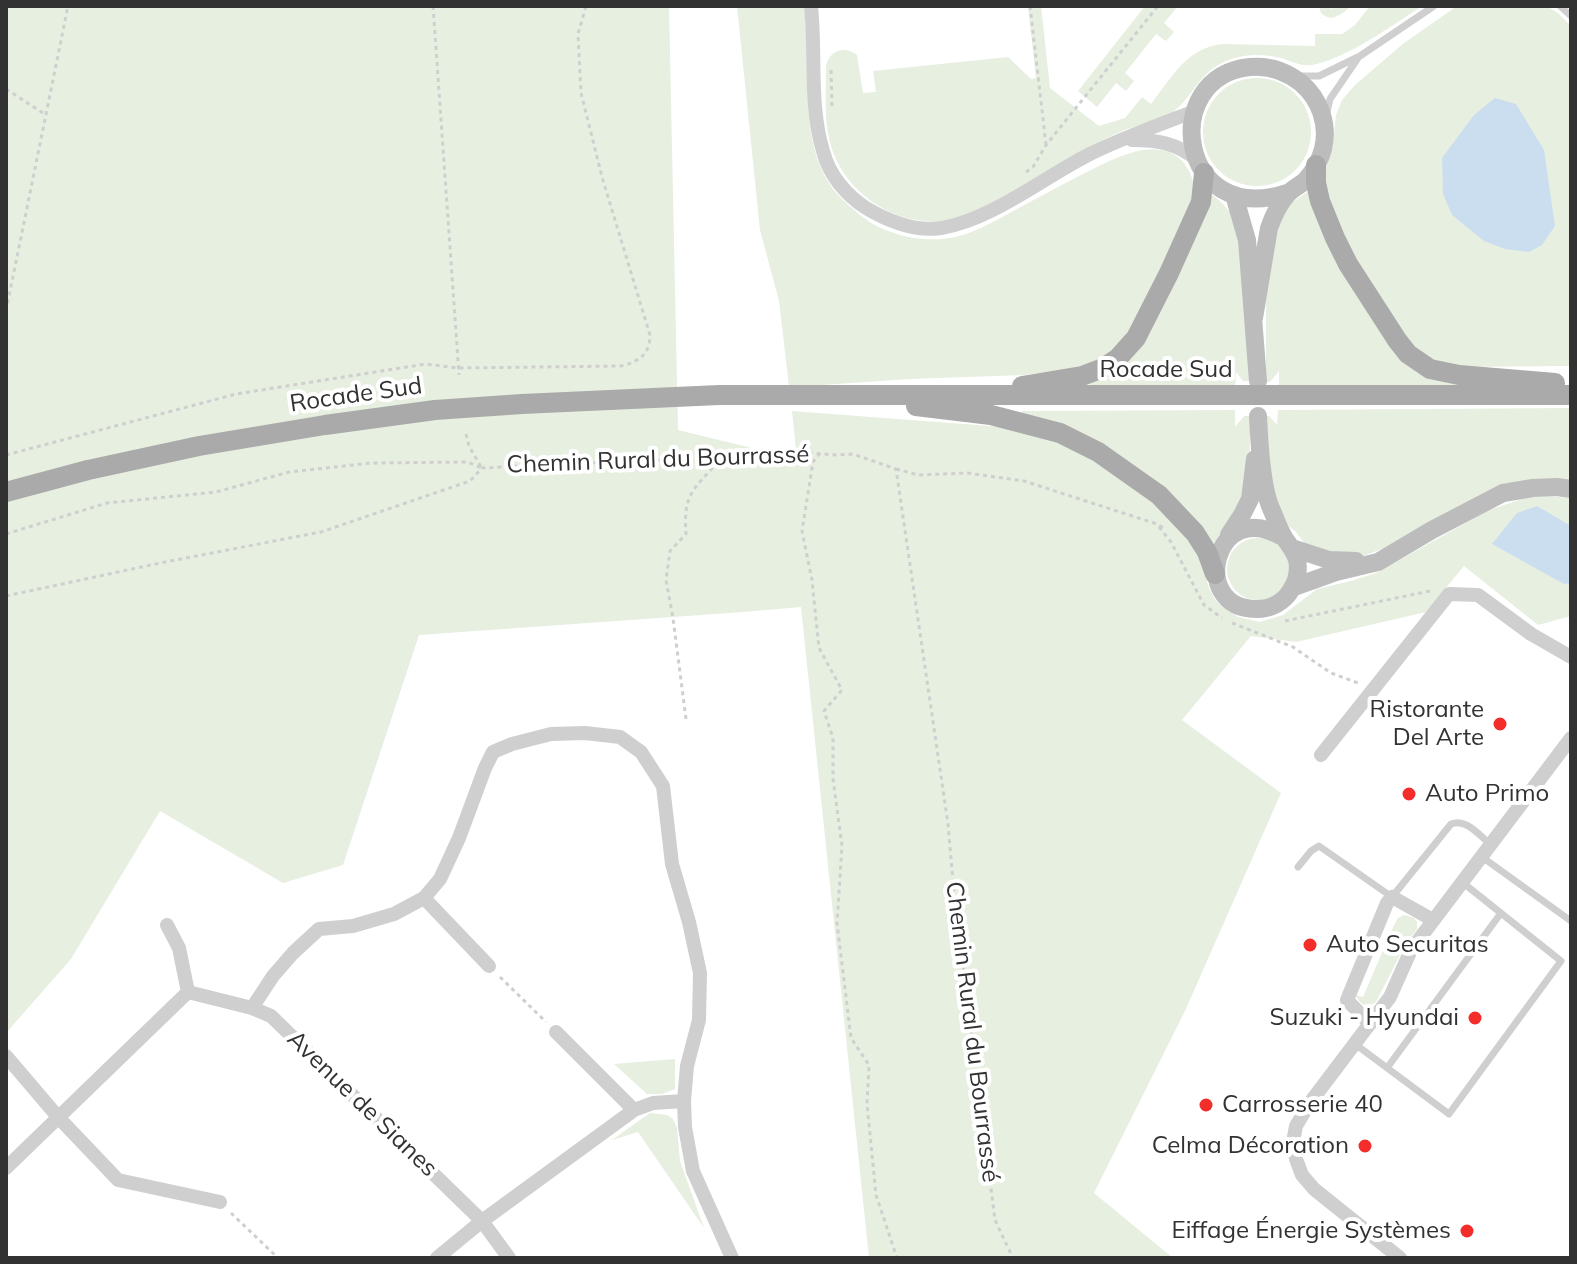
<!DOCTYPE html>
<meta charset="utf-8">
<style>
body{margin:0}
#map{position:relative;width:1577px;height:1264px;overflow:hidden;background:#fff;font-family:Mulish,sans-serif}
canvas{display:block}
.frame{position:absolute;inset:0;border:8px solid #323232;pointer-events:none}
</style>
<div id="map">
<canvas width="1577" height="1264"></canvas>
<div class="frame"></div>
</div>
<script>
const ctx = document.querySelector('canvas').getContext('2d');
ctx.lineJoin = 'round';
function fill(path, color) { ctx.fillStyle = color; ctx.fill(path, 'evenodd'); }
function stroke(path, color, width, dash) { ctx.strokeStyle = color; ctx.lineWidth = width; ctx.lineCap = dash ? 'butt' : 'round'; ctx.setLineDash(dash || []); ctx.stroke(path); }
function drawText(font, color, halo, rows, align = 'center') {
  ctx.font = font + ' Mulish,sans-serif'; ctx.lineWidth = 8; ctx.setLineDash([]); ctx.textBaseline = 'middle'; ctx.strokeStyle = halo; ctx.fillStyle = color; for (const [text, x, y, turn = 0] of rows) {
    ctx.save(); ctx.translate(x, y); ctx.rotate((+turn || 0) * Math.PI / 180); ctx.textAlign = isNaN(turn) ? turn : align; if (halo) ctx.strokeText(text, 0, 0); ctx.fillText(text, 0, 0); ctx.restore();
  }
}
const green = new Path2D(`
 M6,6h663l9,424 119,29 -5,-48 211,16 34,6 46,21 70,48 43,40 13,46 5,10 7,8 17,11 22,5 23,-7 34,-26 34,-8 25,-8 113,-63 36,-12 21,-2 25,2v118l-33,9 -74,-59 -38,46 -130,30 -45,-6 -69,84 99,73 -96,218 -91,182 79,65h-304l-68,-651 -58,5 -324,23 -76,230 -60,18 -123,-72 -89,148 -65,74z
 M737,6h67c6,51 -3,116 17,162 8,20 22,33 38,46 23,20 61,29 91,24 20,-3 39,-14 56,-23 25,-14 50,-27 75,-40 20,-10 40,-21 62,-25 36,-5 51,18 53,50l-57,124 -41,41 -73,10 -116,4 -87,6 -33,1 -10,-85 -19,-71z
 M1028,6h13l9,82 49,38 26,-8 17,-21 9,7c21,-27 36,-57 73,-60l91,2v-12h27l13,-9 15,-19h52c-25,17 -83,57 -112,59 -11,1 -19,-4 -29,-7 -20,-5 -41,-4 -59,5 -25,12 -31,38 -52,51 -12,7 -26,10 -40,14 -19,7 -37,17 -54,26 -39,21 -76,50 -118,63 -55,18 -118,-24 -129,-79 -5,-23 -3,-49 -3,-73 5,-16 19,-19 31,-10l6,38 13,-1 -3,-21 135,-14 23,22 5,-1z
 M1145,6h33l-14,17 10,9 -8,9 -10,-7 -31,39 9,8 -8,10 -10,-8 -19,24 -19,-16z
 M1319,6h8l4,3 3,-3h13l2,2c-9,7 -17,15 -28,5z
 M1457,6h89l12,7 13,13v340l-120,1c-22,-6 -36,-16 -51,-32l-71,-125 -5,-38 9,-26 3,-31 6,-15 13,-15 49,-42z
 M1203 132a54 54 0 1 1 108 0a54 54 0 1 1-108 0Z
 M1309,191l77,145 74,49 -4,3 -177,-1v-16l-9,11h-4v-97l12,-63 10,-17z
 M1211,194c13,9 20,18 27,32l12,155h-7l-7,-9 -1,16 -146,-2 1,-3 6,-2 25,-14 60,-99 23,-49 6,-14z
 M1571,408v73l-13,-1 -197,77 -17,1 -39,-14 -9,-12 -10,-8 -12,-20 -8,-88h3l8,9 1,-15z
 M1235,410v17l9,-11h6c0,37 1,77 -21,109 -4,7 -11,12 -16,19l-13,-16 -179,-114 1,-3h6z
 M1227 569a31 31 0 1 1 62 0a31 31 0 1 1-62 0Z
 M1404,915l10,3 3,4v7l-12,16 -29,57c-9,7 -17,2 -20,-7l7,2 30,-70 5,-9z
 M675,1059v30l-13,5h-15l-33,-30z
 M650,1113l17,2 6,4 4,9 3,33 24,67 -66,-96 -26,8z`);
const water = new Path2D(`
 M1495,98l21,6 28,46 11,76 -13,19 -13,7 -24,-3 -21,-8 -32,-26 -9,-21 -1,-36 32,-43z
 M1537,506l34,20v57l-7,1 -72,-40 25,-31z`);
const path = new Path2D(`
 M433,6l26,369
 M1030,6l16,139
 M831,70l1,36
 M6,89l40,26
 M1026,172l7,-5 13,-22 112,-139
 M6,311l62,-305
 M466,434l3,12 12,21
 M820,453l-7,9 -11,69 10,49 7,68 23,42 -18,21 9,27v41l9,67 -5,77 14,115 18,27 -2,39 9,91 21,63
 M6,455l230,-61 190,-30 31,4 164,-2c17,-4 29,-11 29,-31l-48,-158 -21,-84 -3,-59 8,-28
 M896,469l22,6 49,-2 57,8 133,43 9,6
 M1159,527l12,15 33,63 18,13
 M6,534l101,-31 109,-11 73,-20 82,-9 96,-1 15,6
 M6,596l159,-34 156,-30 149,-51 12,-13 171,-8 67,1 79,-9 37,3 17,-1 43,15 52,355 6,69 41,327 18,38
 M1285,621l145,-30
 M1232,623l61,24 38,26 27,10
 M686,719l-13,-101 -7,-38 4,-29 16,-17c-3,-40 7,-44 32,-72
 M500,977l46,45
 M231,1213l47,45`);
const lane = new Path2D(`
 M1560,6l11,10
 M1299,76h20l41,-20 74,-50
 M1327,112l3,-13 28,-41
 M1482,857l89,64
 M1298,867l13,-16 8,-5 73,51 59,-73c15,-6 28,11 39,20
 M1355,1044l94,70 112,-153 -99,-79
 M1387,1068l114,-155`);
const street = new Path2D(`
 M811,6c5,48 -2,99 12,145 6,24 23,44 43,57 22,13 49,24 75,20 50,-8 102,-50 147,-73 34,-17 71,-30 107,-44
 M1132,140c25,0 44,3 64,19
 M1321,755l128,-161 29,1 53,39 40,23
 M424,898l65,68
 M167,925l12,23 9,44
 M188,992l64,16 19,8 211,205 27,37
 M252,1008l21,-32 20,-23 26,-24 34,-3 41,-12 30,-16 16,-19 19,-41 26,-70 8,-16 19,-8 39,-10 34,-1 35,4 21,15 22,34 9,78 17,58 11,51 -1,47 -12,46 -3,35 1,26 8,44 39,87
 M1370,1024l-23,-24 40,-97 5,-6 41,23
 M556,1032l78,78
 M6,1056l52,61 60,63 102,22
 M6,1168l182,-176
 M437,1258l45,-37 152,-111 19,-7 31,-2
 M1400,1258l-86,-69 -12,-14 -6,-16 -3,-17 3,-16 13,-22 81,-107 21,-47 160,-212`);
const secondary = new Path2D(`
 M1234,195l13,45 11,141
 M1254,318l15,-90c4,-11 9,-23 17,-32 5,-7 13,-10 19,-15 8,-9 15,-20 18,-32 6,-24 -3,-50 -22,-66 -15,-12 -31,-18 -51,-16 -92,9 -72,162 37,126
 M1258,416c1,22 4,70 12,90 5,11 9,24 15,33 5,7 10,13 12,21 2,10 0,21 -6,30 -7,12 -20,19 -35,19 -68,0 -42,-115 28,-71
 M1229,535l13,-20 8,-16 5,-40
 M1292,548l37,12 27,1
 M1294,587l42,-15 42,-10 54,-32 71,-37 30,-5 24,-1 14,2`);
const primary = new Path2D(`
 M1316,165v18l4,18 15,37 13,26 49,76 11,14 22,15 29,6 96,8
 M1022,386l60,-10 21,-8 15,-10 18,-20 33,-65 32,-71 3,-29
 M916,406l75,9 69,18 38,19 61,43 36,38 12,19 8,22
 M6,492l82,-22 111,-24 126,-21 110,-15 87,-6 197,-9h852`);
const markers = [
 [1500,724,8,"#f32d2a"],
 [1409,794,8,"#f32d2a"],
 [1310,945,8,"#f32d2a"],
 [1475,1018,8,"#f32d2a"],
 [1206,1105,8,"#f32d2a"],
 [1365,1146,8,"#f32d2a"],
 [1467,1231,8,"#f32d2a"]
];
const streetNames = [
 ["Rocade Sud",1166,370],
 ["Rocade Sud",356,395,-8],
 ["Chemin Rural du Bourrassé",658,460,-2],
 ["Chemin Rural du Bourrassé",972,1032,83],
 ["Avenue de Sianes",362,1104,44]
];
const poiNames = [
 ["Ristorante",1484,710],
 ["Del Arte",1484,738],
 ["Auto Primo",1425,794,"left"],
 ["Auto Securitas",1326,945,"left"],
 ["Suzuki - Hyundai",1459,1018],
 ["Carrosserie 40",1222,1105,"left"],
 ["Celma Décoration",1349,1146],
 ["Eiffage Énergie Systèmes",1451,1231]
];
fill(green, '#e7efe0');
fill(water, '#cbdef0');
stroke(path, '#cfcfcf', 3, [4, 4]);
stroke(lane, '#cfcfcf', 7);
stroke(street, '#cfcfcf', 14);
stroke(secondary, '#bcbcbc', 18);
stroke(primary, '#aaa', 20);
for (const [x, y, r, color] of markers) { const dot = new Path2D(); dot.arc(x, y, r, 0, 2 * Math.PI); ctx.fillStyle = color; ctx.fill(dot); stroke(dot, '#fff', 3); }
drawText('24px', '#323232', '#fff', streetNames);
drawText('24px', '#323232', '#fff', poiNames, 'right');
</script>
